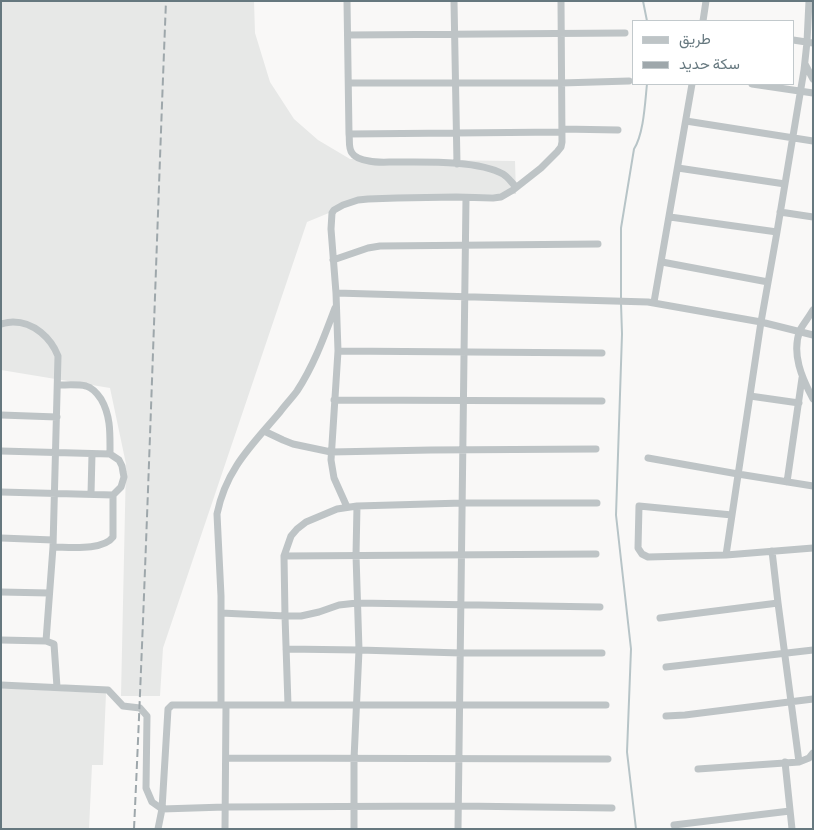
<!DOCTYPE html>
<meta charset="utf-8">
<style>
body{margin:0}
#map{position:relative;width:814px;height:830px;overflow:hidden;background:#f9f8f7;font-family:Manrope,Vazirmatn,sans-serif}
canvas{display:block}
.frame{position:absolute;inset:0;border:2px solid #66787f;pointer-events:none}
.legend{position:absolute;left:632px;top:20px;width:162px;height:65px;box-sizing:border-box;background:#fff;border:1px solid #c2c9cc;margin:0;padding:6px 9px;list-style:none;font-size:15px;color:#66787f}
.legend li{display:flex;align-items:center;gap:10px;height:25px}
.legend b{width:25px;border:1px solid #c2c9cc}
</style>
<div id="map">
<canvas width="814" height="830"></canvas>
<div class="frame"></div>
<ul class="legend">
<li><b style="height:6px;background:#bec4c6"></b>طريق</li>
<li><b style="height:6px;background:#9ea7ab"></b>سكة حديد</li>
</ul>
</div>
<script>
const ctx = document.querySelector('canvas').getContext('2d');
ctx.lineJoin = 'round';
function fill(path, color) { ctx.fillStyle = color; ctx.fill(path, 'evenodd'); }
function stroke(path, color, width, dash) { ctx.strokeStyle = color; ctx.lineWidth = width; ctx.lineCap = dash ? 'butt' : 'round'; ctx.setLineDash(dash || []); ctx.stroke(path); }
const built = new Path2D(`
 M1,1h253l1,32 15,49 24,37 24,21 32,19 165,2 1,33 -146,2 -63,26 -144,426 -3,48h-39l5,-232 -16,-76 -109,-18z
 M1,688l105,5 -3,72h-11l-3,64h-88z`);
const stream = new Path2D(`
 M643,1l4,20
 M621,298v-70l13,-79c10,-16 11,-47 13,-65
 M621,303l1,31 -6,181 15,134 -4,103 9,77`);
const street = new Path2D(`
 M347,1l2,133c1,5 -1,14 3,19 3,5 11,7 17,8 8,2 18,1 27,1 28,0 82,-2 107,12 5,3 9,9 13,13
 M454,1l3,163
 M703,21l3,-20
 M348,35l277,-2
 M793,40l20,3
 M805,64l8,15
 M349,83h212l68,-2
 M752,84l61,9
 M686,121l127,20
 M562,129l56,1
 M349,134l213,-2
 M678,168l107,16
 M780,212l33,5
 M670,217l107,15
 M333,260l35,-12 12,-2 218,-2
 M662,262l106,20
 M336,293l312,9 113,20 52,13
 M654,302l38,-218
 M813,310c-4,7 -9,13 -13,20 -9,24 2,48 13,69
 M1,324c4,-1 8,-2 12,-2 21,0 38,16 45,34l-5,191 -7,94
 M338,351l264,2
 M58,385c9,0 20,-1 28,1 7,2 11,7 15,13 10,17 9,35 9,55
 M750,396l49,7
 M334,400l268,1
 M1,415l56,2
 M264,431l19,9 10,4 38,8 100,-2 165,-1
 M1,451l109,3 9,6 3,6 1,6 1,5 -3,10 -8,8v42c-10,14 -44,10 -60,10
 M648,458l90,16 75,12
 M787,482l15,-104
 M1,492l112,3
 M91,494l1,-40
 M347,507l-13,-29 -3,-18 7,-109 -2,-58 -5,-64 1,-16 2,-3 9,-5 15,-5 10,-1 29,-1 59,-1 37,1 8,-1 12,-7 28,-22 16,-16 4,-5 1,-5 -1,-141
 M732,515l-93,-9 -1,42 4,6 6,3 78,-2 87,-7
 M1,538l52,2
 M772,551l6,52 21,159
 M726,555l35,-233 16,-90 27,-162 3,-28 2,-41
 M284,556l312,-2
 M1,592l48,1
 M221,613l64,3h16l18,-4 20,-7 18,-2 243,4
 M660,618l118,-15
 M1,640l45,1 8,3 3,43
 M286,649l73,1 102,3h141
 M666,667l147,-17
 M1,685l107,5 15,16 17,2 7,8 -1,72 6,14 10,7 63,-2 234,-1 153,2
 M221,705v-109l-4,-82c9,-45 35,-69 63,-102 5,-7 12,-14 17,-21 17,-26 27,-54 38,-83
 M288,705l-3,-89 -1,-60 7,-20 6,-7 9,-7 31,-13 20,-3 106,-3h134
 M666,716l19,-1 128,-16
 M226,758l382,1
 M785,762l7,67
 M698,769l101,-7 10,-4 4,-5
 M674,825l116,-14
 M158,829l4,-20 6,-100 4,-4h434
 M225,829l1,-124
 M354,829v-70l5,-109 -3,-95 1,-49
 M458,829l8,-631`);
const rail = new Path2D(`
 M134,829c13,-276 21,-552 32,-828`);
fill(built, '#e7e8e7');
stroke(stream, '#b7c4c7', 2);
stroke(street, '#bec4c6', 7);
stroke(rail, '#9ea7ab', 2, [8, 4]);
</script>
